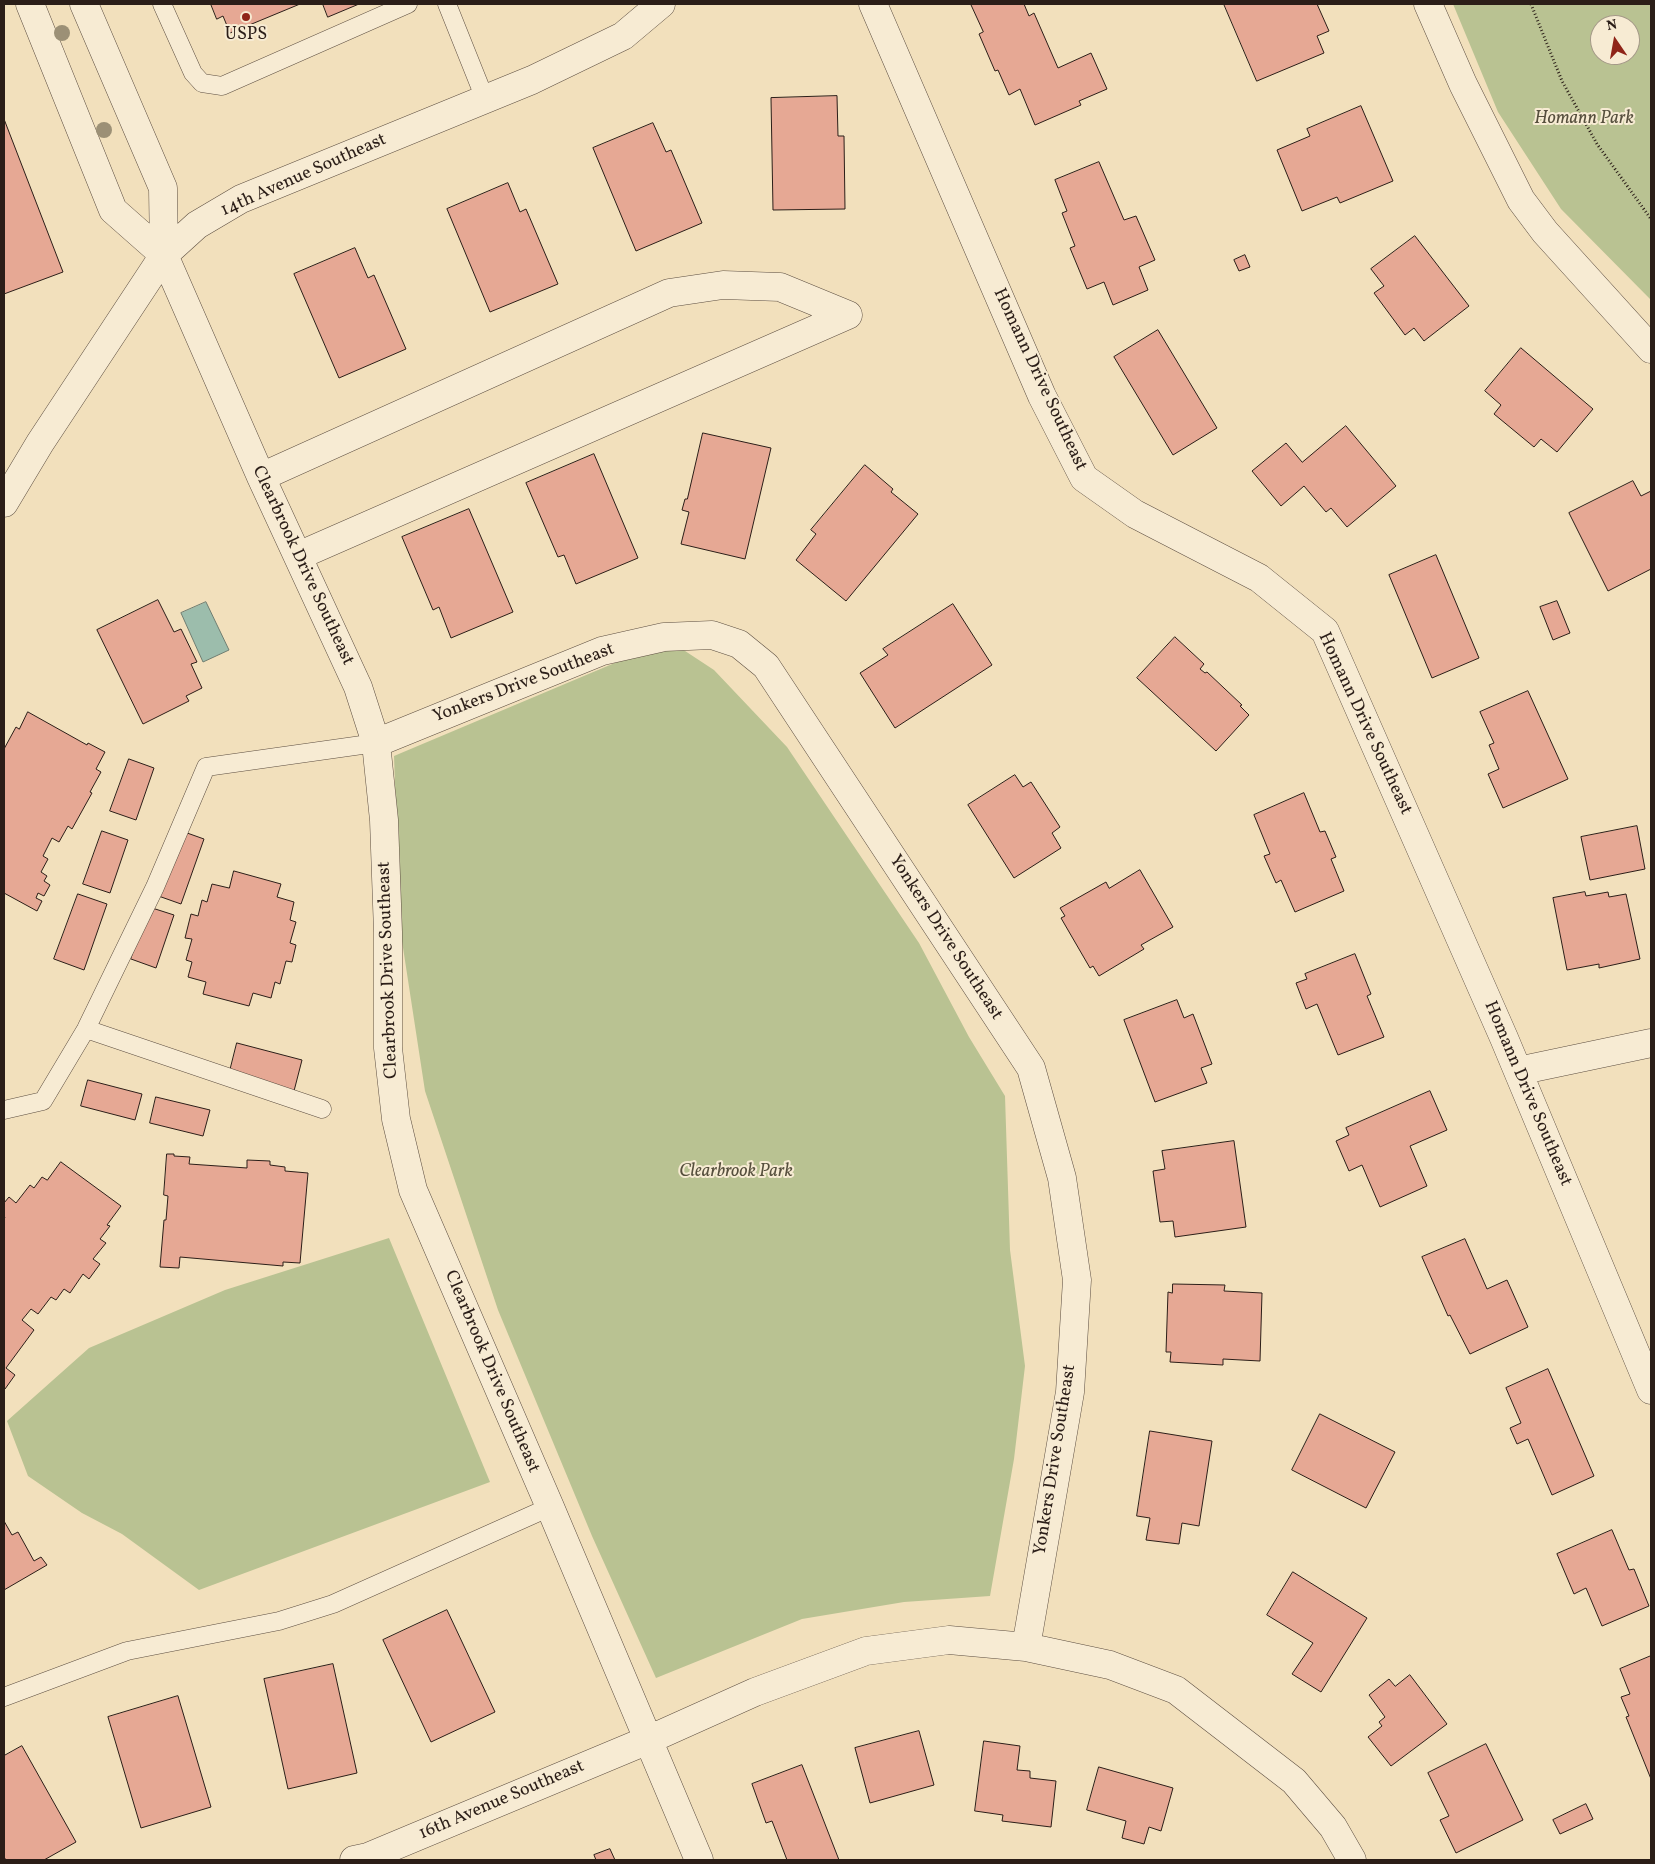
<!DOCTYPE html>
<style>
body{margin:0}
#map{position:relative;width:1655px;height:1864px;overflow:hidden;background:#f2e0bc;font-family:Vollkorn,serif}
canvas{display:block}
.frame{position:absolute;inset:0;border:5px solid #2b1e18;pointer-events:none}
.north{position:absolute;left:1590px;top:15px;width:50px;height:50px;box-sizing:border-box;background:#f7ebd3;border:1px solid #a59988;border-radius:50%;rotate:348deg;font-size:14px;font-weight:700;line-height:20px;text-align:center;color:#2b1e18}
.north::after{content:'';display:block;margin:auto;width:18px;height:22px;background:#8f2418;clip-path:polygon(50% 0,100% 100%,50% 72%,0 100%)}
</style>
<div id="map">
<canvas width="1655" height="1864"></canvas>
<div class="frame"></div>
<div class="north">N</div>
</div>
<script>
const ctx = document.querySelector('canvas').getContext('2d');
ctx.lineJoin = 'round';
function fill(path, color) { ctx.fillStyle = color; ctx.fill(path, 'evenodd'); }
function stroke(path, color, width, dash) { ctx.strokeStyle = color; ctx.lineWidth = width; ctx.lineCap = dash ? 'butt' : 'round'; ctx.setLineDash(dash || []); ctx.stroke(path); }
function drawText(font, color, halo, rows, align = 'center') {
  ctx.font = font + ' Vollkorn,serif'; ctx.lineWidth = 4; ctx.setLineDash([]); ctx.textBaseline = 'middle'; ctx.strokeStyle = halo; ctx.fillStyle = color; for (const [text, x, y, turn = 0] of rows) {
    ctx.save(); ctx.translate(x, y); ctx.rotate((+turn || 0) * Math.PI / 180); ctx.textAlign = isNaN(turn) ? turn : align; if (halo) ctx.strokeText(text, 0, 0); ctx.fillText(text, 0, 0); ctx.restore();
  }
}
const green = new Path2D(`
 M1453,4h198v296l-90,-91 -63,-97zM1600,25h30v30h-30z
 M679,647l35,23 73,77 132,196 50,94 36,59 5,154 15,116 -11,93 -24,137 -86,6 -102,17 -146,59 -64,-142 -94,-226 -73,-219 -25,-163 -6,-172 242,-102z
 M389,1238l101,244 -291,108 -77,-56 -40,-21 -54,-37 -21,-55 82,-73 136,-58z`);
const water = new Path2D(`
 M206,602l23,48 -26,12 -22,-49z`);
const building = new Path2D(`
 M211,4h89l-70,29 -7,-17 -6,3z
 M323,4h36l-31,13z
 M971,4h53l5,12 5,-3 24,55 33,-15 16,36 -28,12 2,4 -46,20 -15,-36 -11,6 -11,-25 -3,1 -16,-37 4,-2z
 M1224,4h93l12,27 -12,5 7,17 -67,28z
 M837,96l1,40h6l1,73 -72,1 -2,-112z
 M1361,106l32,75 -53,22 -3,-6 -35,14 -25,-61 33,-14 -3,-7z
 M4,119l59,153 -59,22z
 M653,123l13,29 5,-2 31,73 -66,28 -43,-103z
 M1099,162l25,58 12,-4 19,44 -16,7 9,23 -35,15 -9,-23 -17,7 -17,-41 5,-2 -13,-33 5,-2 -12,-31z
 M508,183l12,29 6,-3 32,75 -68,28 -43,-103z
 M1415,236l54,70 -45,35 -10,-13 -9,7 -31,-42 10,-7 -13,-17z
 M355,248l13,30 6,-3 32,74 -67,29 -45,-104z
 M1245,255l5,12 -11,4 -5,-11z
 M1158,330l59,98 -44,27 -59,-98z
 M1521,348l72,61 -36,43 -16,-13 -7,8 -40,-33 7,-9 -16,-14z
 M1346,426l50,60 -49,41 -16,-19 -5,4 -22,-26 -23,20 -29,-35 34,-28 16,19z
 M703,433l68,15 -26,111 -64,-15 8,-32 -7,-2 3,-11h2z
 M594,454l44,104 -62,26 -12,-29 -6,2 -32,-74z
 M865,465l28,24 -2,3 27,22 -72,87 -50,-41 20,-26 -5,-4z
 M1633,481l8,15 10,-5v78l-43,22 -39,-78z
 M469,509l44,103 -62,26 -12,-31 -6,3 -31,-73z
 M1436,555l43,103 -47,20 -43,-103z
 M158,600l16,32 7,-3 16,33 -6,2 11,24 -16,8 3,5 -46,23 -46,-94z
 M1557,601l13,32 -17,7 -13,-33z
 M953,604l39,61 -97,63 -35,-55 28,-18 -5,-6z
 M1175,637l29,27 -4,5 5,4 2,-1 35,33 -2,1 9,9 -33,36 -79,-73z
 M1528,691l40,88 -65,29 -15,-34 11,-5 -10,-24 5,-2 -14,-31z
 M28,712l59,33 1,-2 17,9 -9,17 5,3 -11,20 2,1 -20,36 -4,-3 -9,16 -7,-4 -9,18 5,3 -7,13 6,4 -3,5 6,4 -6,11 -6,-3 -2,5 6,3 -5,10 -33,-18v-144l12,-22 3,2z
 M129,759l25,9 -18,52 -26,-9z
 M1015,775l8,12 8,-5 29,45 -8,6 9,15 -47,30 -46,-73z
 M1304,793l16,39 5,-1 11,26 -5,2 13,32 -49,21 -14,-32 -5,3 -12,-27 6,-2 -16,-39z
 M1637,826l8,43 -55,11 -9,-43z
 M173,828l31,11 -23,65 -31,-11z
 M102,831l26,9 -18,53 -27,-9z
 M1140,870l33,57 -32,18 3,4 -45,27 -6,-10 -3,2 -29,-50 4,-2 -5,-8 46,-26 3,6z
 M234,871l47,13 -4,13 17,5 -4,18 6,2 -6,21 6,2 -4,17 -6,-1 -6,23 -5,-2 -4,16 -18,-5 -4,13 -46,-12 3,-12 -18,-5 4,-15 -6,-2 6,-21 -7,-1 6,-24 7,2 4,-16 5,2 5,-18 17,4z
 M1585,892l1,4 22,-4 1,5 17,-3 14,65 -41,9v-4l-32,6 -14,-72z
 M78,894l29,10 -23,66 -30,-11z
 M149,907l25,8 -18,53 -25,-9z
 M1355,954l16,40 -4,2 17,41 -46,18 -21,-51 -11,5 -10,-26 11,-4 -2,-5z
 M1177,1000l7,18 9,-4 19,50 -11,4 6,15 -52,19 -31,-82z
 M237,1043l65,17 -8,31 -65,-16z
 M88,1080l54,14 -7,26 -54,-14z
 M1430,1091l17,39 -37,16 17,40 -47,21 -18,-42 -13,6 -13,-30 13,-6 -3,-7z
 M156,1097l54,13 -7,26 -53,-13z
 M1234,1141l12,86 -71,10 -2,-16 -13,1 -7,-51 12,-2 -3,-18z
 M167,1154h7v2l16,1 -1,7 58,4v-8l23,1v4l15,2v4l23,2 -8,90 -17,-1v4l-103,-9 -1,11 -19,-1 4,-47h2l2,-24 -4,-1z
 M61,1162l60,44 -14,19 3,1 -10,13 6,4 -13,16 7,5 -11,15 -6,-5 -13,19 -6,-4 -8,11 -5,-3 -13,17 -7,-5 -9,11 12,10 -28,38 9,7 -10,14 -1,-1v-169l1,-2 -1,-1v-13l5,-6 7,6 14,-18 4,3 8,-11 5,3z
 M1465,1239l22,50 20,-9 21,47 -58,27 -20,-39 -2,1 -26,-59z
 M1173,1284l52,1 -1,6 38,2 -2,68 -37,-2v6l-53,-3 1,-10h-5l2,-60 4,1z
 M1548,1369l46,107 -42,19 -24,-56 -11,5 -7,-16 11,-5 -15,-35z
 M1320,1414l75,38 -29,56 -74,-38z
 M1150,1431l62,10 -13,85 -17,-3 -3,21 -33,-4 4,-22 -13,-2z
 M4,1521l8,14 6,-3 16,29 7,-4 6,8 -43,25z
 M1612,1530l17,40 5,-1 15,37 -47,20 -16,-38 -12,6 -17,-40z
 M1293,1572l74,46 -46,74 -29,-18 21,-31 -46,-28z
 M447,1610l48,102 -64,30 -48,-102z
 M1651,1656v123l-25,-62 3,-1 -8,-19 9,-3 -10,-25z
 M333,1664l24,109 -69,16 -24,-110z
 M1410,1675l37,49 -56,42 -23,-29 14,-11 -3,-4 6,-5 -16,-22 20,-16 6,7z
 M178,1696l33,111 -70,21 -33,-111z
 M919,1731l15,54 -64,18 -15,-55z
 M984,1741l36,5 -3,24 13,1v7l26,3 -5,46 -49,-6 1,-6 -28,-4z
 M1486,1744l37,76 -67,33 -16,-33 9,-4 -21,-43z
 M22,1746l54,96 -32,18h-38l-2,-3v-101z
 M802,1765l37,95h-52l-15,-39 -6,2 -14,-39z
 M1099,1767l74,21 -12,43 -12,-4 -5,17 -22,-6 4,-17 -39,-11z
 M1586,1804l7,15 -33,15 -7,-14z
 M610,1849l5,11h-19l-2,-5z`);
const path = new Path2D(`
 M1531,4l31,77 35,63 54,75`);
const lane = new Path2D(`
 M162,4l31,69 9,10 20,3 186,-82
 M447,4l38,95
 M86,1029l236,80
 M4,1110l39,-9 43,-72 69,-142 51,-120 170,-24
 M4,1697l123,-46 152,-30 54,-17 217,-97`);
const street = new Path2D(`
 M30,4l83,206 51,45 -1,-67 -79,-184
 M873,4l169,392 42,82 51,36 124,64 66,53 179,407 147,352
 M1428,4l35,80 58,116 24,32 106,117
 M164,255l97,222 97,210 18,56 8,77 4,112v116l8,71 17,71 137,317 149,353
 M261,477l408,-184 54,-8 57,2 68,28 -550,241
 M4,503l36,-60 124,-188 33,-30 44,-26 291,-119 91,-44 38,-32
 M376,743l226,-92 62,-14 48,-2 27,9 27,22 265,402 31,110 15,102 -7,112 -44,255
 M1518,1071l133,-28
 M354,1860l14,-3 280,-117 107,-48 111,-41 83,-11 77,7 84,18 66,25 118,91 39,46 19,33`);
const trees = [
 [62,33],
 [104,130]
];
const markers = [
 [246,17,5,"#8f2418"]
];
const poiNames = [
 ["USPS",246,36]
];
const parkNames = [
 ["Homann Park",1584,120],
 ["Clearbrook Park",736,1173]
];
const streetNames = [
 ["14th Avenue Southeast",304,176,-24],
 ["Homann Drive Southeast",1039,380,65],
 ["Clearbrook Drive Southeast",302,566,65],
 ["Yonkers Drive Southeast",524,684,-21],
 ["Homann Drive Southeast",1364,724,65],
 ["Yonkers Drive Southeast",945,938,57],
 ["Clearbrook Drive Southeast",389,970,-92],
 ["Homann Drive Southeast",1527,1094,67],
 ["Clearbrook Drive Southeast",491,1372,67],
 ["Yonkers Drive Southeast",1056,1460,-81],
 ["16th Avenue Southeast",502,1801,-23]
];
fill(green, '#b9c292');
fill(water, '#9cbdac');
stroke(water, '#6f7d71', 1);
fill(building, '#e6a894');
stroke(building, '#2b1e18', 1);
stroke(lane, '#5d4e41', 19);
stroke(street, '#5d4e41', 29);
stroke(path, '#2b1e18', 3, [1, 2.5]);
stroke(lane, '#f7ebd3', 18);
stroke(street, '#f7ebd3', 28);
ctx.fillStyle = '#9c9076';
for (const [x, y] of trees) { ctx.beginPath(); ctx.arc(x, y, 8, 0, 2 * Math.PI); ctx.fill(); }
for (const [x, y, r, color] of markers) { const dot = new Path2D(); dot.arc(x, y, r, 0, 2 * Math.PI); ctx.fillStyle = color; ctx.fill(dot); stroke(dot, '#f7ebd3', 2); }
drawText('18px', '#2b1e18', '#f7ebd3', poiNames);
drawText('italic 18px', '#564f3d', '#f7ebd3', parkNames);
drawText('18px', '#2b1e18', '#f7ebd3', streetNames);
</script>
